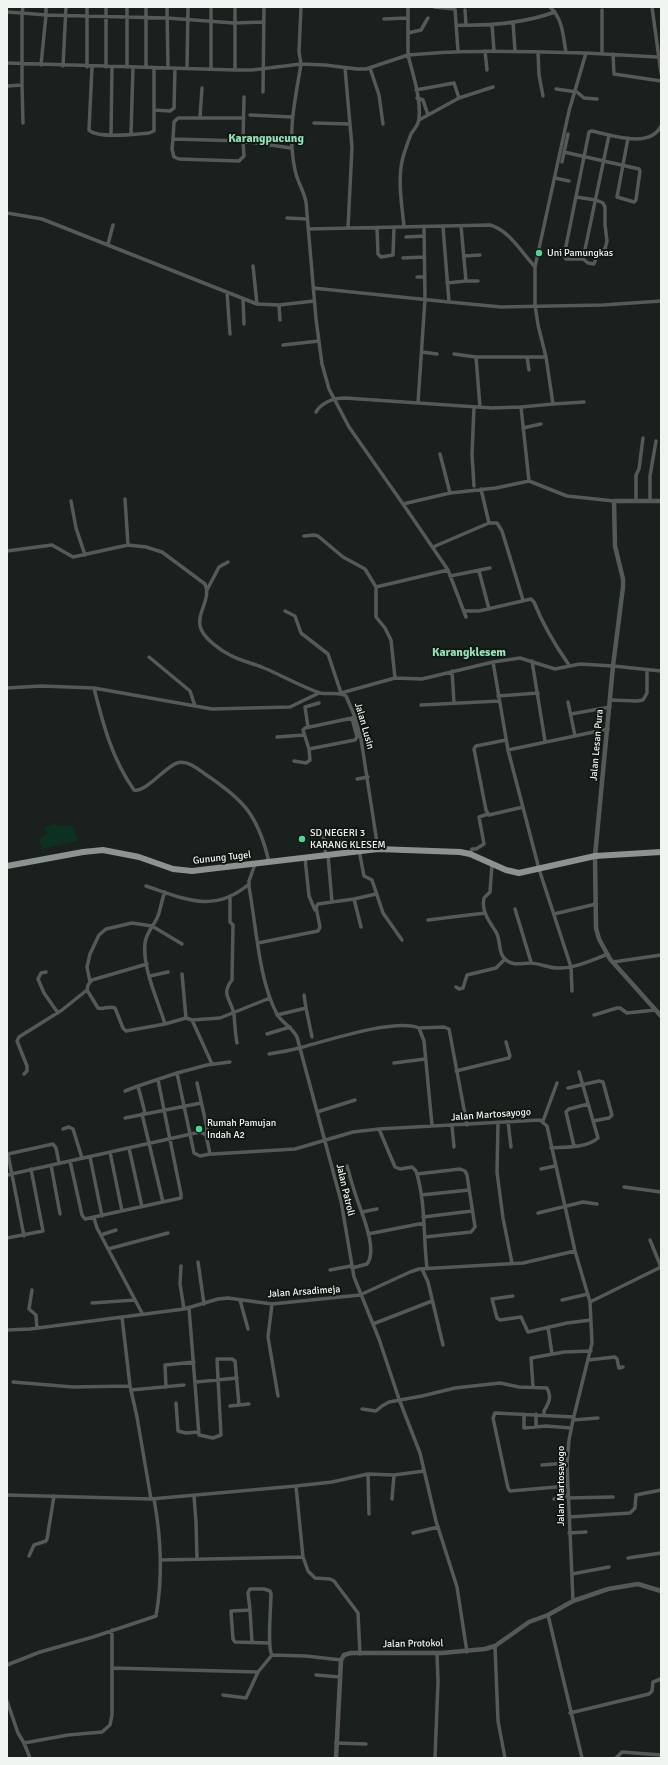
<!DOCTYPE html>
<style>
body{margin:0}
#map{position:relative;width:668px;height:1765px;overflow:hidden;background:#1a201d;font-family:Signika,sans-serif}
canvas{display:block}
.frame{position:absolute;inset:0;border:8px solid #f1f5f2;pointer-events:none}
</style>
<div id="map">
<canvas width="668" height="1765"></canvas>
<div class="frame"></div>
</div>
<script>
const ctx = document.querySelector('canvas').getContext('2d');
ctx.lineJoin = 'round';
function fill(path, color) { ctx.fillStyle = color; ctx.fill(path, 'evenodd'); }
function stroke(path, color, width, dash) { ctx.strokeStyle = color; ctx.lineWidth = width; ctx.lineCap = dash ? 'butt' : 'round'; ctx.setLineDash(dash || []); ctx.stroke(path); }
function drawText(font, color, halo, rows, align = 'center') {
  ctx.font = font + ' Signika,sans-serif'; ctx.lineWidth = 4; ctx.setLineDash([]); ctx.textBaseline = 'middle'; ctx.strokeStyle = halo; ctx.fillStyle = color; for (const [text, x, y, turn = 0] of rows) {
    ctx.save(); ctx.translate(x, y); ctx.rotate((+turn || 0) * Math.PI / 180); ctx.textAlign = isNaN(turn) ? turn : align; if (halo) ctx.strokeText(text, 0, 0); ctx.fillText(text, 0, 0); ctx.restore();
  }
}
const green = new Path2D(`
 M55,824l5,2 13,-1 5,16 -36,8 -3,-10 8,-5 -4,-7z`);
const minor = new Path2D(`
 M87,7v60
 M127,7v60
 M167,7l1,61
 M301,7l-2,45 2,12 24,1 32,4h9l42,-14c5,20 13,43 11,63 0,7 -5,11 -8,16 -3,8 -6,16 -8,23 -6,23 -1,47 1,70
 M408,7v48c59,-6 119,-3 178,-2
 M434,7l21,2 3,42
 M550,7c13,12 13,29 16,45
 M652,7l9,66
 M465,10l1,15
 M7,12l15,1 1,-6
 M384,19l23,-1
 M513,22l2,29
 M492,24l2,27
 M457,25c33,1 67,-2 98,-13
 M408,33l13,-3 7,-12
 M485,51l2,19
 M538,52l1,23 4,21
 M602,54v-44
 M613,54l1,20 47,7
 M7,63l228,7h17l49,-6c-6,37 -14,69 -6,106 2,11 9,21 11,32l10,117 6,45 7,25 20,38 54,77 47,-11 46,-5 33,-7
 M41,65l5,-50 121,3 67,5 30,-1
 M63,66l3,-59
 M92,67l-3,63c8,9 48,4 60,3l5,-2v-63
 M106,67v-60
 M146,67v-60
 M187,68l1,-61
 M345,68l7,79 -4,81
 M370,68l9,27 4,29
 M211,69v-62
 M235,70v-63
 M22,85v-72l24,2v-8
 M7,86l15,-1 1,38
 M556,89l21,3 7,6 13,1
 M416,90l38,-7 5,15 -40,22
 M263,92l1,-85
 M417,98l6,2 5,15
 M459,98l34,-11
 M154,110l16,1 4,-3 1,-40
 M250,115l42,2
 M200,117l2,-29
 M243,118h-65l-4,4 -1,17 70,2 1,-44
 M314,123l36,1
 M131,134l2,-67
 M111,135l1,-68
 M173,139l-1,10 2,8 5,2 60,2 5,-5 -1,-15 48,7
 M564,152l75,17 1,2 -4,29 -2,2 -17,-5 11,-59
 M562,162l6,-28
 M555,178l14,3
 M576,197l20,3 7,3 2,4v18l2,16 -2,8 -7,4 -4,11 -6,-1 -5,-4h-17l-2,-3 25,-124 3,-1c19,4 58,18 69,-5
 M7,213l35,6 215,85
 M287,218l20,1
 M377,228l1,26 3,3 12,-2 1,-28
 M308,229l182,-4c19,5 32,28 45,42
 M406,237l18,-1
 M108,244l5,-19
 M464,256l16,-1
 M403,258l21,-1
 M583,259l26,-124
 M253,266l4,38 22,1 35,-4
 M417,277h7
 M466,281h12
 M447,283l19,-2 -5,-55
 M313,288l136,14 -6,-75
 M227,292l3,42
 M243,299l1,25
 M449,302l52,5 102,-2 58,-4
 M279,305l1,15
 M283,345l36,-4
 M422,352l15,2
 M454,354l22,3 4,50
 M476,357h70
 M527,357l2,13
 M418,403l7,-104 -1,-73
 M553,404l31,-2
 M316,412c6,-10 18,-14 29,-14l147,10 29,-1
 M523,428l18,-4
 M440,454l10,39
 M474,486l-2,-32 2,-47
 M481,489l8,34
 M125,499l3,46
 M71,501l5,27 9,27
 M614,501l-47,-5 -38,-15 -8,-74 32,-3 -7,-47 -8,-32 -3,-20v-38l34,-156 17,-58 71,4
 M636,501v-26l3,-6 4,-31
 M650,501v-25l6,-35
 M403,504l45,66 18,47
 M304,536l10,-1 4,1 25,21 22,12 11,18v30l9,11 6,12 4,38
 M433,547l56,-24h8l5,8 21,69
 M7,551l45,-6 21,12 55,-12 18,2 16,5 43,32c7,15 -10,30 -4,45 4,10 19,21 29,26 10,6 23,8 34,13 19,8 36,18 56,25 9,2 18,-2 26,3l9,21 6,22 17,110
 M479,571l10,38
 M450,576l40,-8
 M376,587l72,-17
 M207,590l12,-23 9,-5
 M285,611l10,5 6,17 27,21 13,39 54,-15 27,1 71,-17 27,-4 35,11 25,-5 33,2 48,5
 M464,611h15l52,-12 3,3c9,23 21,43 35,63
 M149,657l41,34 5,15
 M532,661l13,80
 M493,662l15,88 31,119 32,98 1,24
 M452,671l2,32
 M7,688l34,-2 53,2 118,21 78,-2 29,-14
 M94,688c9,36 18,71 40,102 11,3 31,-23 43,-27 10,-3 20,5 28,11 39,26 53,41 64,88
 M498,696l40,-3
 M610,700l27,1 6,-1 4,-7v-23
 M568,702l7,34
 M421,705l78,-4
 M571,714l39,-7
 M308,727l-3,-20 14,-4
 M277,737l27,-2
 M506,740l-30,6 -2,3 12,61 3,5 34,-8
 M309,749l-6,-19 2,-2 47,-10
 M508,750l100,-21
 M294,761l12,2 4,-3 -1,-11 46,-9 2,-3 -5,-19 3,-1
 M357,779l11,-2
 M323,833l3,23
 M359,850l5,26 8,4 11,33 19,27
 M470,854l2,-5h4l8,-5 -5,-27 9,-3
 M328,855l4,47 22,-3 7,28
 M305,858l4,38 6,14
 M255,864l-6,17v6c7,37 10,95 28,127 4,8 15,13 20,23l44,164 13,76 25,62 20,60 21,54 16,68 21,66 10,65
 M492,864l-2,28 -6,6c-3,14 6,24 12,34 5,8 2,20 8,26 8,9 17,5 26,5 9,0 18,5 27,5 17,1 35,-8 51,-14
 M146,886c39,13 68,28 103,-2
 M165,892c-3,7 -4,14 -6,21 -3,11 -13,19 -14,30 -3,24 13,58 20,81l21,-6 6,2 28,-2 50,-20
 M230,897v25l3,3 -1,55c-12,15 0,20 2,35 1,9 1,18 3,28
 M354,899l22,-5
 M515,909l16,53
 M554,914l42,-10
 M428,920l57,-7
 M258,943l60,-12 2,-4 -4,-20 2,-3 14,-2
 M613,962l48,-7
 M46,972l-5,1 -3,6 6,14 14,20
 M182,974l4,44
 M150,976l18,-4
 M90,982l-3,-15 3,-13 9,-19 7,-6 26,-6 20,3 30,18
 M456,987l3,2 4,-1 4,-13 29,-7 9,-9
 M87,990l11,18c6,2 11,-3 17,0l8,20 3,3 39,-7
 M304,995l2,13
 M277,1015l29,-7 6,29
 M594,1015l23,-7h3l7,5 28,-3
 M192,1020l20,44
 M419,1028l25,-1 5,2 18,96
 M267,1034l23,-7
 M269,1054c10,-2 20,-3 30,-6 27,-7 96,-30 120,-20l5,13 8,84
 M394,1063l31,-4
 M456,1071l53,-13 1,-2 -4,-14
 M177,1073l30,-8 23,-3
 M24,1074l3,-3v-5l-10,-25 2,-4 43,-27 25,-20 1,-5 4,-5 55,-16
 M197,1083l10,45 -1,7
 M568,1088l31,-7 4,1 9,33 -3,3 -16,3
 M125,1091l13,-5
 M317,1112l38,-12
 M145,1113l-7,-27 39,-13 17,80 6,3 10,-2
 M142,1114l21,88
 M125,1118l76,-15
 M543,1121l14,-38
 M508,1122l3,25
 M498,1123l-1,49 6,46 9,45
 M452,1126l2,21
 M63,1129l6,-2 4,2 9,29
 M379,1129l16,38 5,2 12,-2 4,4c10,31 7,65 11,97
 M574,1146l-8,-34 3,-3 19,-5
 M129,1148l13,59
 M551,1148c14,-1 36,0 47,-10l-19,-66
 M110,1152l12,59
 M90,1157l12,59
 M70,1161l12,54 3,4 96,-21v-4l-23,-114
 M51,1165l9,49
 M347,1166c3,11 6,22 10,33 5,15 21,51 10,65l-15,4
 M541,1169l14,-3
 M417,1174l43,-5 5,2 2,4 8,52 -4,5 -46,5
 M7,1175l193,-43 6,3 4,19h3l82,-5 58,-17 26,-3 161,-9 7,6 28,125 15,51
 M624,1187l37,5
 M421,1195l48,-5
 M362,1212l15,-3
 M538,1213l45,-11 14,2
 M423,1217l49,-6
 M94,1218l3,10 45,85
 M368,1234l56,-11
 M101,1235l15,-5
 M24,1236l-16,-82 45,-10 3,4 3,15
 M7,1238l36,-7 -12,-62
 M650,1240l11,27
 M108,1249l60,-16
 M198,1262l6,42
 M181,1266l-1,18 4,25
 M422,1269l6,13 15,63
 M330,1270l21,-4
 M32,1290l-3,19 7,6 1,13
 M513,1296l-21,3 5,19 3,2 21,-3 7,15 39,-9 24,-3
 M240,1300l8,29
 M562,1300l26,-6
 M92,1303l43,-3
 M272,1304l-4,33 10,59
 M189,1308l10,127 14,3 8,-3 -4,-76h15l3,2 4,44 10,-1
 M122,1317l8,69 7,31 14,82
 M373,1324l59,-23
 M548,1327l4,27
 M7,1330l23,-1 154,-20 34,-10 10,-1 44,6 88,-9 50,-23 9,-3 104,-6 52,-12
 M588,1360l27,-3 2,2 2,9 4,-1
 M13,1382l60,5 57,-1
 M196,1382l41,-4
 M166,1387l-1,-22 29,-3
 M533,1387l-2,-29 33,-6 27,-1
 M131,1390l53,-5
 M176,1403l2,28 8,2 12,-1
 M230,1406l9,-1
 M362,1409l14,2 6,-5 7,-4 33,-6 33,-8 45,-5 19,4 28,1c5,10 2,14 -3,23v4
 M524,1414v14l22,-2 25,2
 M536,1414v13
 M573,1420l25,-2
 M542,1465l25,-2
 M368,1474l1,40
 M296,1486l36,-4 36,-8 26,1 30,-4
 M568,1486l-58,5 -2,-3 -15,-70 2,-5 79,4
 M7,1495l144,4 145,-13 7,71 5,14 7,7 15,1 4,2 24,32 2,41
 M194,1496l2,26 1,37
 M568,1498l45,-1
 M392,1499l2,-24
 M554,1499l14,-4
 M569,1517l61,-4 5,-5 1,-13 25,-5
 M413,1533l25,-6
 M569,1533l17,-1
 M29,1556l5,-11 12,-4 1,-2 7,-43
 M628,1558l33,-5
 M160,1560l143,-3
 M572,1574l37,-7
 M573,1601l-6,-138 2,-23 4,-20 19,-77 -2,-41 71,-35
 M250,1610l2,32
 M548,1615l34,143
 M269,1643l-34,-1 -2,-3 -2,-27v-1l19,-1 -2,-17 2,-4h14l6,2 1,3c0,12 -4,55 1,61l34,1 35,4
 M495,1646l3,75 7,37
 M7,1665l33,-13 53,-15 63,-21c7,-39 5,-79 -2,-117
 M112,1668l146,4
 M316,1675l24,2
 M223,1695l23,3 12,-26 14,-17
 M7,1701l11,32 6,10 6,15
 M570,1713l79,-19 3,-3 1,-9 8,-3
 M24,1743l44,-8 34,-3 8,-7 2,-10v-85
 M336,1743l30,1
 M435,1758l3,-76 -1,-29
 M616,1758l6,-6 39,3`);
const tertiary = new Path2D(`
 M661,501h-47l1,45 8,33v8l-10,79 -18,190 1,72 3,11 11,20 51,57
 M336,1758l5,-98 3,-5 7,-2h91l43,-4 10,-3 34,-24 19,-7 25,-14 35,-12 30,-5 23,7`);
const primary = new Path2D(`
 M7,866l76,-14 20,-2 36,7 34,12 19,2 186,-22 82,3 10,2 36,16 13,3 76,-17 66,-4`);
const markers = [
 [539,253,4,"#51d397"],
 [302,839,4,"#51d397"],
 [199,1129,4,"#51d397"]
];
const poiNames = [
 ["Uni Pamungkas",547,253],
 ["SD NEGERI 3",310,833],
 ["KARANG KLESEM",310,845],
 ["Rumah Pamujan",207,1123],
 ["Indah A2",207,1135]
];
const streetNames = [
 ["Jalan Lusin",364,726,74],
 ["Jalan Lesan Pura",597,745,-85],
 ["Gunung Tugel",222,858,-6],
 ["Jalan Martosayogo",491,1115,-4],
 ["Jalan Patroli",345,1190,77],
 ["Jalan Arsadimeja",304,1292,-4],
 ["Jalan Martosayogo",561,1486,-90],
 ["Jalan Protokol",413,1644,-1]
];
const quarterNames = [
 ["Karangpucung",266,139],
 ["Karangklesem",469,653]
];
fill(green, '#0d3020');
stroke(minor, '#565957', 3.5);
stroke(tertiary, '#565957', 4.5);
stroke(primary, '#8d938f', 6);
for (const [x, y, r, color] of markers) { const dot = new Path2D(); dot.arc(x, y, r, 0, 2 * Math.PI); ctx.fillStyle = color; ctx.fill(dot); stroke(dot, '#111713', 1.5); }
drawText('10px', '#f1f5f2', '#111713', poiNames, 'left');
drawText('10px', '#f1f5f2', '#111713', streetNames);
drawText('bold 12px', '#92e3b8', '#111713', quarterNames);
</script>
